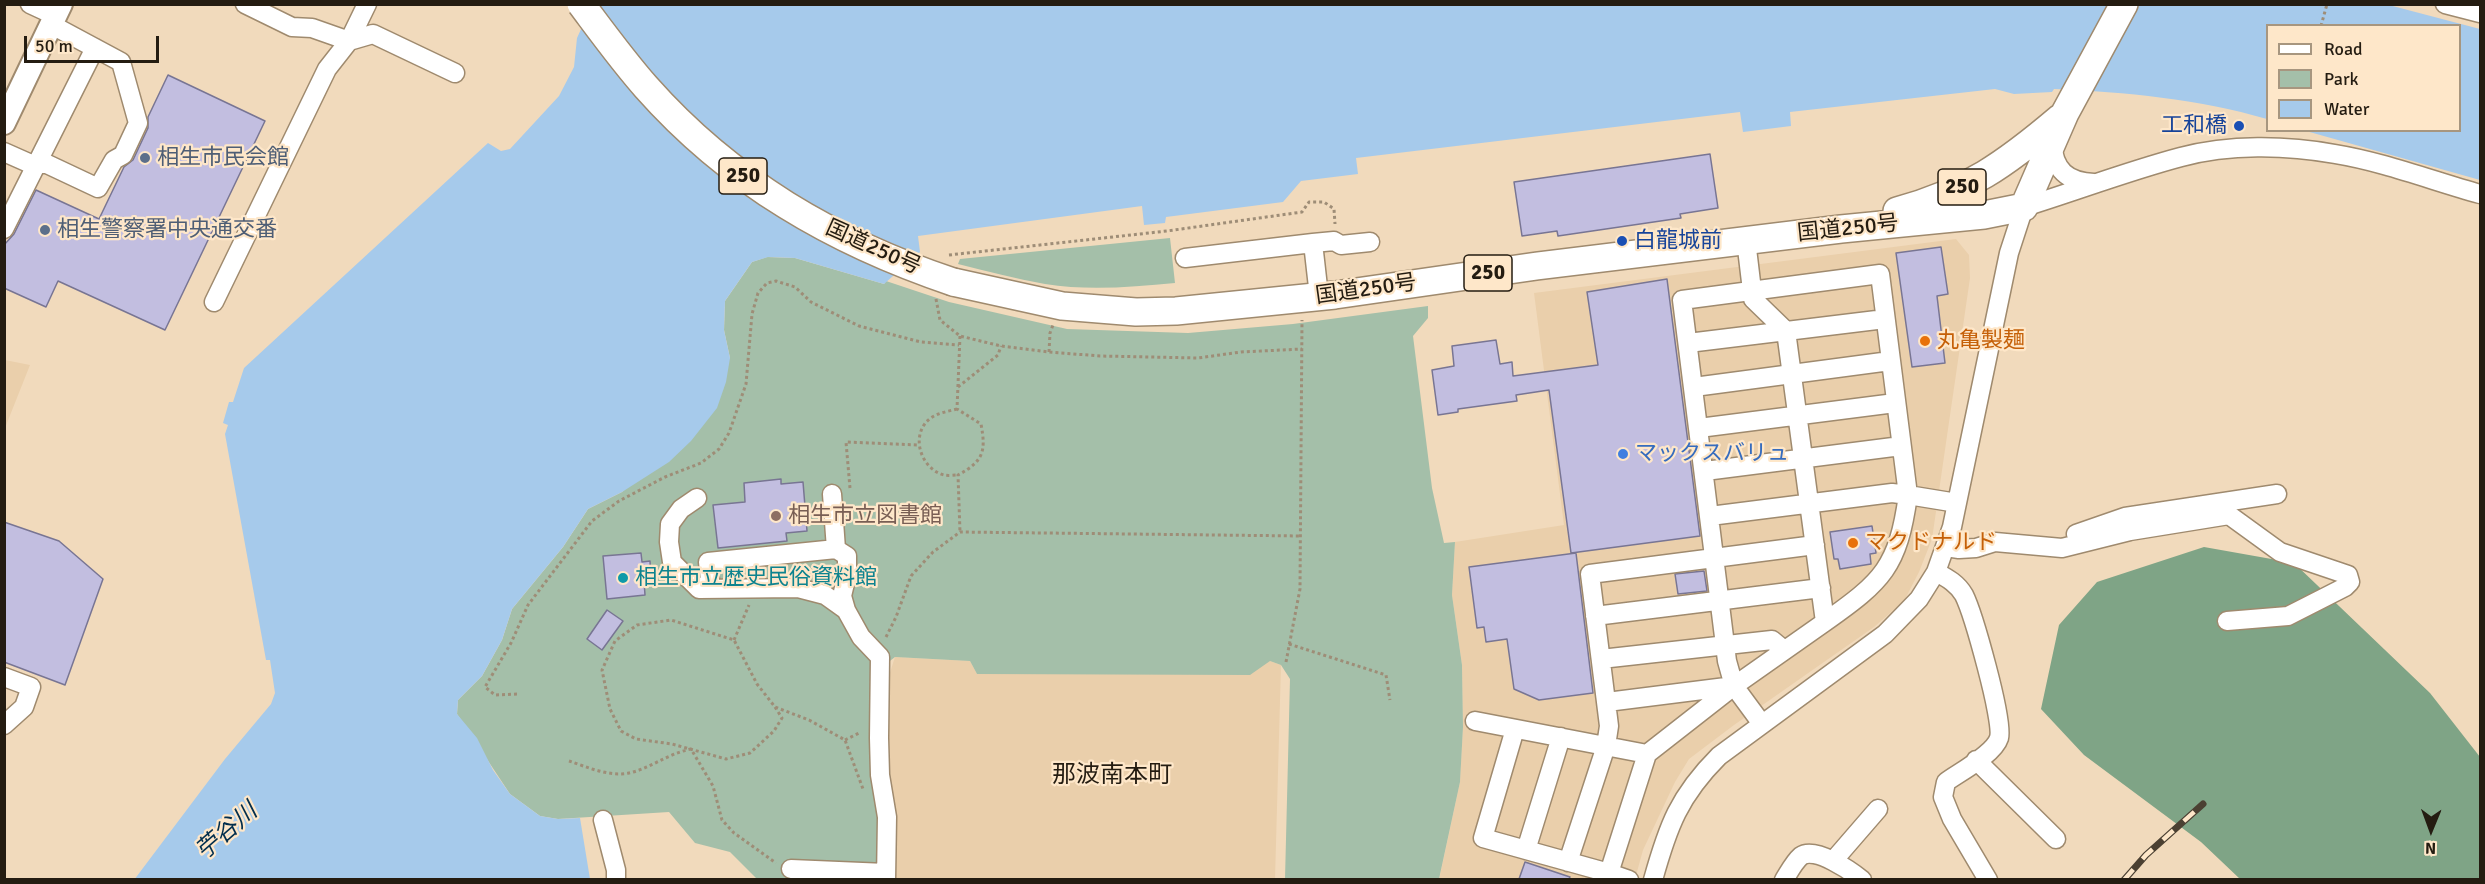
<!DOCTYPE html>
<meta charset="utf-8">
<style>
body{margin:0}
#map{position:relative;width:2485px;height:884px;overflow:hidden;background:#f1dabc;font-family:Signika,sans-serif}
canvas{display:block}
.frame{position:absolute;inset:0;border:6px solid #241c11;pointer-events:none}
.legend{position:absolute;left:2266px;top:24px;width:195px;height:108px;box-sizing:border-box;background:#fee7c9;border:2px solid #a7967f;margin:0;padding:8px 10px;list-style:none;font-size:18px;color:#241c11}
.legend li{display:flex;align-items:center;gap:12px;height:30px}
.legend b{width:30px;border:2px solid #a7967f}
.north{position:absolute;left:2401px;top:800px;width:60px;height:60px;-webkit-text-stroke:4px #fee7c9;paint-order:stroke;rotate:181deg;font-size:16px;font-weight:700;line-height:24px;text-align:center;color:#241c11}
.north::after{content:'';display:block;margin:auto;width:21px;height:27px;background:#241c11;clip-path:polygon(50% 0,100% 100%,50% 72%,0 100%)}
.scale{position:absolute;left:24px;top:36px;width:135px;height:27px;box-sizing:border-box;border:3px solid #241c11;border-top:0;padding-left:8px;font-size:18px;line-height:21px;white-space:nowrap;color:#241c11;-webkit-text-stroke:4px #fee7c9;paint-order:stroke}
</style>
<div id="map">
<canvas width="2485" height="884"></canvas>
<div class="frame"></div>
<ul class="legend">
<li><b style="height:8px;background:#fff"></b>Road</li>
<li><b style="height:16px;background:#a4bfa9"></b>Park</li>
<li><b style="height:16px;background:#a6caeb"></b>Water</li>
</ul>
<div class="north">N</div>
<div class="scale">50 m</div>
</div>
<script>
const ctx = document.querySelector('canvas').getContext('2d');
ctx.lineJoin = 'round';
function fill(path, color) { ctx.fillStyle = color; ctx.fill(path, 'evenodd'); }
function stroke(path, color, width, dash) { ctx.strokeStyle = color; ctx.lineWidth = width; ctx.lineCap = dash ? 'butt' : 'round'; ctx.setLineDash(dash || []); ctx.stroke(path); }
function drawText(font, color, halo, rows, align = 'center') {
  ctx.font = font + ' Signika,"Noto Sans JP",sans-serif'; ctx.lineWidth = 4.5; ctx.setLineDash([]); ctx.textBaseline = 'middle'; ctx.strokeStyle = halo; ctx.fillStyle = color; for (const [text, x, y, turn = 0] of rows) {
    ctx.save(); ctx.translate(x, y); ctx.rotate((+turn || 0) * Math.PI / 180); ctx.textAlign = isNaN(turn) ? turn : align; if (halo) ctx.strokeText(text, 0, 0); ctx.fillText(text, 0, 0); ctx.restore();
  }
}
const built = new Path2D(`
 M1956,239l13,16 1,23 -38,261 -13,33 -15,29 -30,26 -140,98 -45,34 -14,23 -32,68 -8,29 -196,1 21,-98 3,-55 -1,-62 -10,-70 3,-53 109,-17 -30,-232z
 M5,360l25,5 -25,63 -1,-68z
 M895,657l75,4 7,13 78,-1 215,-12 11,4 -6,214h-380v-56l-11,-79 1,-56z`);
const green = new Path2D(`
 M1170,238l5,45c-43,4 -87,8 -130,1 -29,-5 -58,-13 -87,-20l2,-5z
 M767,257l28,1 89,26 2,-3 63,21 118,27 121,4 105,-9 135,-18v12l-15,18 19,152 12,55 11,-1 -3,53 10,70 1,62 -3,55 -21,97h-154l5,-200 -9,-14 -11,-4 -20,14 -273,-1 -7,-13 -75,-4 -23,18c0,68 7,136 7,204h-122l-27,-27 -35,-9 -26,-31 -111,7 -18,-3 -30,-22 -53,-80 1,-14 24,-24 20,-36 10,-31 51,-62 25,-38 34,-17 108,-134 -6,-28 1,-29 27,-39z`);
const forest = new Path2D(`
 M2204,547l90,16 136,130 50,64v122h-240l-39,-37 -117,-87 -43,-46 18,-84 38,-43z`);
const water = new Path2D(`
 M2385,4l95,25v151l-174,-49 154,-1v-104h-192l-1,93c-69,-20 -141,-27 -213,-30l-2,3 -38,2 -19,-5 -205,23 1,14 -48,6 -3,-20 -384,46 2,16 -57,7 -18,21 -117,15 -1,6 -21,2 -2,-19 -224,30 2,16 -36,32 -89,-26 -27,-1 -16,5 -27,39 -1,29 6,28 -4,24 -9,26 -26,33 -22,21 -47,30 -34,17 -25,38 -51,62 -10,31 -20,36 -24,24 -1,14 20,24 16,32 17,24 30,22 18,3 22,-1 10,61 -456,1 91,-121 46,-55 4,-11 -5,-33h-4l-41,-226 3,-9 -5,-2 6,-21h4l11,-34 244,-225 13,8 9,-2 49,-53 15,-29 3,-29 15,-33z`);
const building = new Path2D(`
 M168,75l97,46 -100,209 -107,-49 -12,26 -42,-19v-43l10,-11 22,-44 63,29 25,-52 9,-7 15,-32v-11z
 M1710,154l8,54 -38,6 1,4 -123,18 -1,-5 -35,5 -8,-54z
 M1941,247l7,47 -11,2 8,67 -33,4 -16,-114z
 M1667,279l33,257 -129,17 -22,-163 -33,5 1,6 -59,8v3l-20,3 -6,-45 22,-4 -2,-20 44,-6 4,24 12,-2 1,14 85,-11 -11,-73z
 M781,479v5l22,-2 4,49 -21,2 1,8 -69,7 -5,-43 32,-3 -1,-19z
 M4,522l55,19 44,38 -38,106 -61,-23z
 M1872,526l4,27 -6,1 1,10 -31,5 -2,-10h-4l-4,-27z
 M641,553l1,9 8,-1 1,20h-7l1,14 -38,4 -4,-43z
 M1576,553l17,140 -54,7 -25,-11 -7,-50 -21,3 -2,-15 -7,1 -8,-61z
 M1704,571l3,20 -29,3 -3,-20z
 M607,610l16,11 -21,29 -15,-11z
 M1525,862l45,15 -1,2h-50z`);
const path = new Path2D(`
 M2321,26l6,-22
 M949,255l218,-24 135,-19 7,-10h15l10,7 1,15
 M936,299l4,21 20,16 41,10 48,6 51,4 98,2 43,-6 61,-3
 M960,336l-3,73 24,15c5,27 3,37 -23,51l2,57
 M1049,352l1,-19 3,-8
 M958,387l40,-32 3,-9
 M957,409c-12,3 -26,5 -33,16 -12,18 0,45 20,50 4,1 10,0 14,0
 M850,488l-4,-46 72,3
 M886,637l10,-20 15,-41 22,-24 27,-20 341,4
 M734,640l15,-35
 M1289,644l97,31 4,25
 M1286,662l14,-73 2,-269
 M517,694l-22,1 -10,-8 26,-44 17,-38 64,-84 27,-20 46,-24 36,-14 18,-14 10,-16 17,-49 6,-70 6,-21 9,-10 9,-2 19,6 16,15 48,24 62,16 38,3
 M775,707l7,11 -8,13 -24,22 -24,6 -54,-15 -36,-5 -15,-8 -11,-22 -8,-39 13,-29 22,-16 34,-5 63,20 23,44 18,23 34,13 36,20 18,49
 M845,740l16,-8
 M569,761c18,6 40,16 60,12 20,-4 38,-19 62,-24l22,37 9,34 12,13 42,30`);
const minor = new Path2D(`
 M30,4l26,12
 M245,4l47,23 20,1 37,13 24,-7 82,39
 M2445,4l35,9
 M2052,143c2,27 15,39 42,40
 M4,152l27,12h16l51,24 16,-28 9,-5 15,-32 -17,-61 -69,-37
 M4,229l91,-181
 M1746,240l7,59 33,32 39,291 -91,64 28,38
 M1313,243l6,53
 M1185,258l128,-15 21,-2 7,4 29,-3
 M214,302l113,-233 22,-28 18,-37
 M1688,343l197,-24
 M1694,387l196,-26
 M1699,428l196,-25
 M1705,471l196,-25
 M832,494l4,55
 M697,498l-16,11 -11,15 -1,18 3,20 27,27 99,-1 27,7 21,15
 M1710,516l182,-23 16,2c-10,72 -25,86 -83,127
 M2076,534l49,-17 152,-23
 M1946,547l13,2 17,-1 19,-6 67,6 68,-17 99,-16 51,37 68,23 2,7 -5,5 -57,29 -61,5
 M1936,572c11,6 21,11 28,23 9,18 40,126 35,143 -5,16 -39,34 -53,44l-3,15 9,22 36,61
 M711,589l-3,-27 128,-13 11,7v19l-5,21 4,14 15,27 19,20 -1,81 1,37 7,42 -1,63
 M1595,616l226,-28
 M1601,659l171,-19 12,10
 M4,677l27,10 -7,20 -20,18
 M1734,686l-7,-25 -45,-361 198,-26 28,221 49,8
 M1607,702l127,-16 -87,68 -38,119 20,7
 M1475,721l172,33
 M1515,729l-32,109 126,35
 M1976,760l80,79
 M603,820l13,50v10
 M1526,850l35,-113
 M1833,861l45,-52
 M1568,862l38,-116 3,-20 -19,-152 225,-29
 M791,869l95,4
 M1653,880c15,-54 26,-84 66,-124l166,-122 34,-35 17,-27 16,-45 57,-274 15,-46c52,-16 104,-36 157,-50 48,-13 105,-12 154,-3 49,8 98,27 145,40
 M1784,880c5,-8 10,-18 17,-24 14,-10 50,15 61,24`);
const major = new Path2D(`
 M4,123l57,-119`);
const highway = new Path2D(`
 M1897,211c70,-19 110,-48 163,-93
 M953,282l109,24 74,6 40,-1 159,-16 202,-29 304,-37 143,-14 40,-8 41,-94 59,-109`);
const rail = new Path2D(`
 M2124,880l22,-25 57,-51`);
const highwayBridge = new Path2D(`
 M581,4c21,28 42,57 65,83 84,95 188,155 307,195`);
const markers = [
 [2239,126,6,"#1a4fb4"],
 [145,158,6,"#5c6f8a"],
 [45,230,6,"#5c6f8a"],
 [1622,241,6,"#1a4fb4"],
 [1925,341,6,"#e8710a"],
 [1623,454,6,"#3f7fe0"],
 [776,516,6,"#8d6e63"],
 [1853,543,6,"#e8710a"],
 [623,578,6,"#0f9aa8"]
];
const shields = [
 [743,176,48],
 [1962,187,48],
 [1488,273,48]
];
const shieldNames = [
 ["250",743,176],
 ["250",1962,187],
 ["250",1488,273]
];
const transitNames = [
 ["工和橋",2227,126],
 ["白龍城前",1634,241,"left"]
];
const serviceNames = [
 ["相生市民会館",157,158],
 ["相生警察署中央通交番",57,230]
];
const streetNames = [
 ["国道250号",1848,229,-6],
 ["国道250号",873,248,24],
 ["国道250号",1366,290,-8]
];
const foodNames = [
 ["丸亀製麺",1937,341],
 ["マクドナルド",1865,543]
];
const shopNames = [
 ["マックスバリュ",1635,454]
];
const educationNames = [
 ["相生市立図書館",788,516]
];
const cultureNames = [
 ["相生市立歴史民俗資料館",635,578]
];
const neighbourhoodNames = [
 ["那波南本町",1112,776]
];
const waterNames = [
 ["苧谷川",227,832,-41]
];
fill(built, '#eacfab');
fill(green, '#a4bfa9');
fill(forest, '#7fa486');
fill(water, '#a6caeb');
fill(building, '#c2bee0');
stroke(building, '#787593', 1.5);
stroke(minor, '#9f8a6e', 21);
stroke(major, '#9f8a6e', 26);
stroke(highway, '#9f8a6e', 30);
stroke(path, '#9e8d77', 3, [3, 3]);
stroke(minor, '#fff', 18);
stroke(major, '#fff', 22);
stroke(highway, '#fff', 27);
stroke(rail, '#4b4032', 7);
stroke(rail, '#fee7c9', 4.5, [14]);
stroke(highwayBridge, '#9f8a6e', 30, []);
stroke(highwayBridge, '#fff', 27);
for (const [x, y, r, color] of markers) { const dot = new Path2D(); dot.arc(x, y, r, 0, 2 * Math.PI); ctx.fillStyle = color; ctx.fill(dot); stroke(dot, '#fee7c9', 2); }
for (const [x, y, w] of shields) { const box = new Path2D(); box.roundRect(x - w / 2, y - 18, w, 36, 4.5); ctx.fillStyle = '#fee7c9'; ctx.fill(box); stroke(box, '#241c11', 1.5); }
drawText('bold 21px', '#241c11', null, shieldNames);
drawText('22px', '#164399', '#fee7c9', transitNames, 'right');
drawText('22px', '#4e5e75', '#fee7c9', serviceNames, 'left');
drawText('22px', '#241c11', '#fee7c9', streetNames);
drawText('22px', '#c56008', '#fee7c9', foodNames, 'left');
drawText('22px', '#366cbe', '#fee7c9', shopNames, 'left');
drawText('22px', '#785e54', '#fee7c9', educationNames, 'left');
drawText('22px', '#0d838f', '#fee7c9', cultureNames, 'left');
drawText('24px', '#241c11', '#fee7c9', neighbourhoodNames);
drawText('italic 24px', '#022e4d', '#fee7c9', waterNames);
</script>
